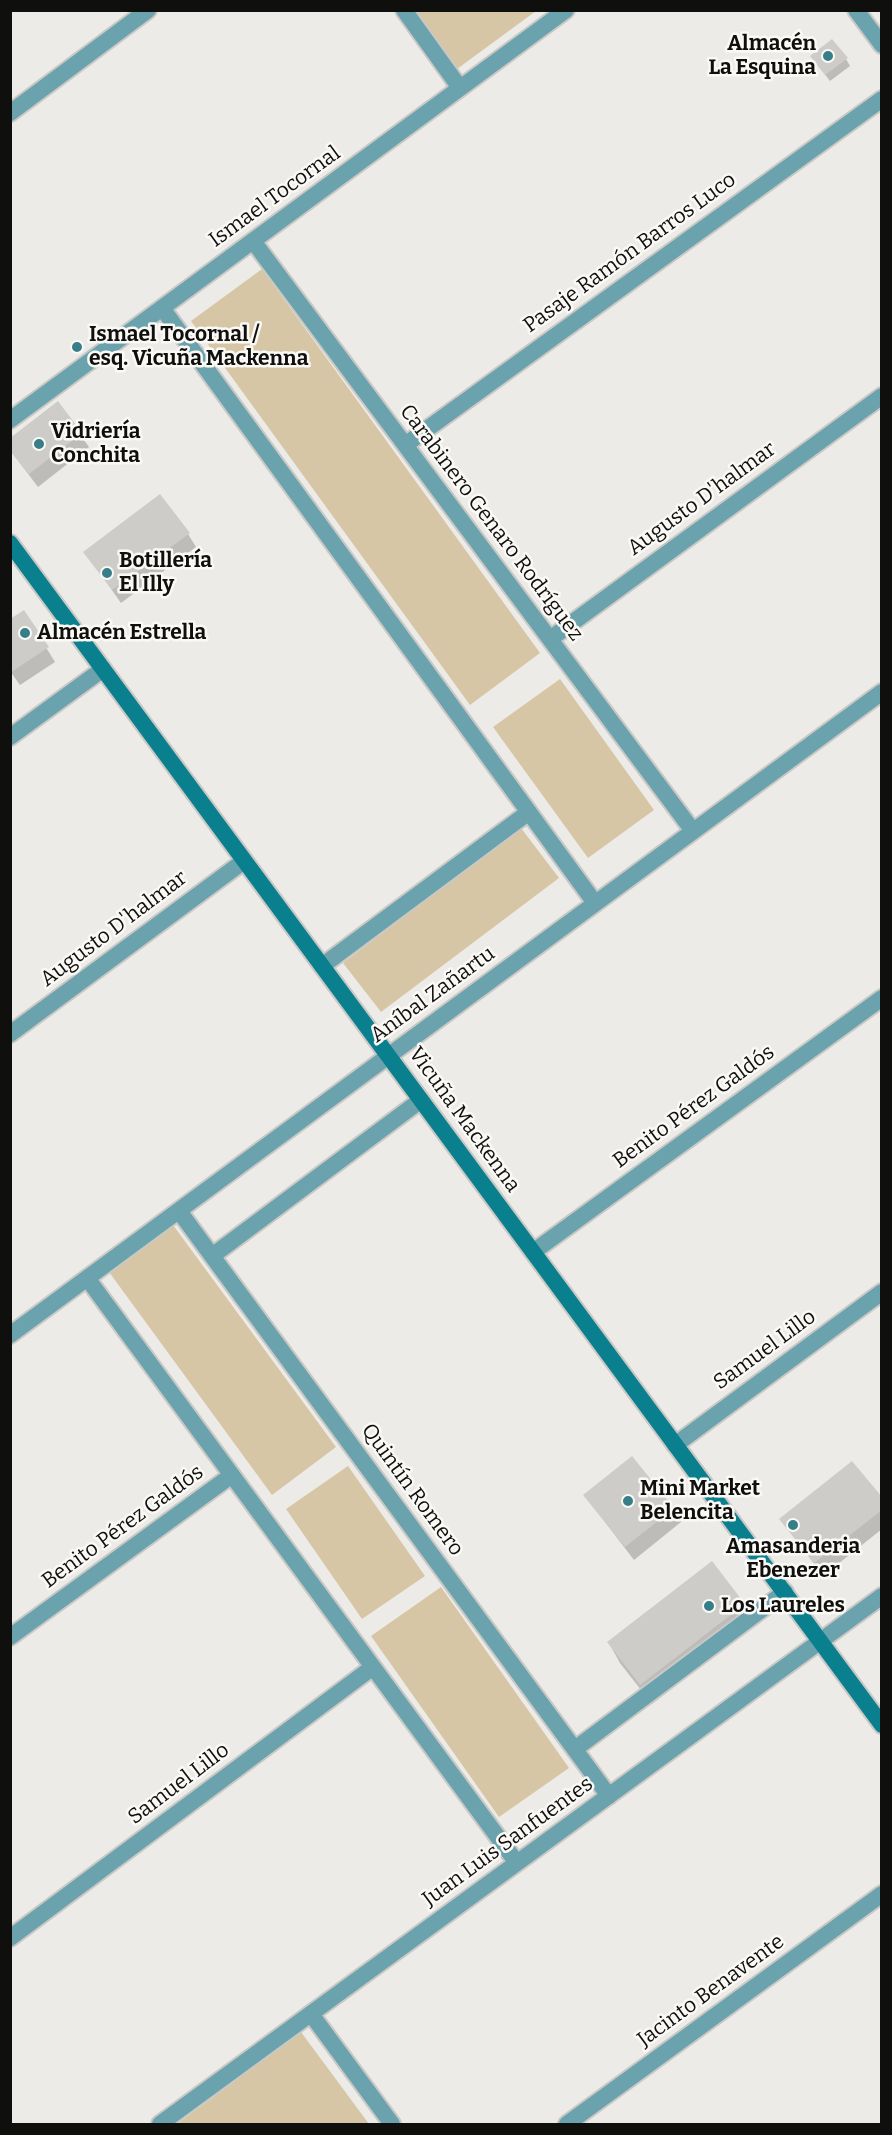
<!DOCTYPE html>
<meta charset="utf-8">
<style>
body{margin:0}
#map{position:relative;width:892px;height:2135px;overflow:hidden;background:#edebe8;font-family:Bitter,serif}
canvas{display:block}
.frame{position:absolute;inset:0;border:12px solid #0f0f0e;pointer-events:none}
</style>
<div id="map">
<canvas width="892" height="2135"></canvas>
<div class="frame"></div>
</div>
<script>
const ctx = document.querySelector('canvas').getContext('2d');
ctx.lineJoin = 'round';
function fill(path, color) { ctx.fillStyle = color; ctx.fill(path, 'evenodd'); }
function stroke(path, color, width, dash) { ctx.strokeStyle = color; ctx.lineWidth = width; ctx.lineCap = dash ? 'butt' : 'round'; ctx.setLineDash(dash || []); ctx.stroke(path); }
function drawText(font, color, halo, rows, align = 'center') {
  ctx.font = font + ' Bitter,serif'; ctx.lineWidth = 5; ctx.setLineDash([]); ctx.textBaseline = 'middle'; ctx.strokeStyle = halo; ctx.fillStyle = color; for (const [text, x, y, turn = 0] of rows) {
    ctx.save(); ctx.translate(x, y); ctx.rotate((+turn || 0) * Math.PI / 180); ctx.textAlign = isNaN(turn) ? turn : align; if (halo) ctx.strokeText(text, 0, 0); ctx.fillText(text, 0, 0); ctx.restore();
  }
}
const green = new Path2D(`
 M414,11h122l-79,58z
 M262,269l278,384 -70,52 -279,-384z
 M560,679l94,131 -66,48 -95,-131z
 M521,828l38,50 -178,134 -38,-49z
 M173,1225l163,222 -64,48 -163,-223z
 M348,1466l77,110 -63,43 -76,-110z
 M441,1587l128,181 -70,49 -128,-181z
 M301,2032l68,92h-192z`);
const shadow = new Path2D(`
 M846,59l4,7 -20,15 -14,-18z
 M57,403l32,44 -51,40 -28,-37z
 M188,534l8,13 -75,56 -36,-51z
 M24,612l31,50 -35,23 -10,-14z
 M585,1496l88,13 8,13 -47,38z
 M882,1499v30l-59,47 -42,-57z
 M743,1604l12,20 -103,80 -32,-41 -11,-20z`);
const building = new Path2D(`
 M832,39l16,19 -23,17 -15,-19z
 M58,401l24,32 -53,41 -19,-23v-13z
 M160,494l30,39 -78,57 -29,-38z
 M24,610l25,37 -39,26v-54z
 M632,1456l42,52 -49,39 -42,-52z
 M852,1461l30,36v13l-68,53 -35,-44z
 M712,1561l33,43 -105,81 -33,-43z`);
const minor = new Path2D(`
 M404,10l56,78
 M856,10l26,35
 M10,113l138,-103
 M253,241l440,590
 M162,308l433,595
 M10,420l556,-410
 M405,445l477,-346
 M550,639l332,-243
 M10,737l93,-68
 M322,966l207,-154
 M10,1034l234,-173
 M179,1211l430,585
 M533,1252l349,-254
 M212,1256l209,-156
 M87,1278l430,585
 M10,1335l872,-643
 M675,1445l207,-153
 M10,1637l222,-162
 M575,1749l210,-157
 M10,1938l363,-271
 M311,2014l81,110
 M160,2124l722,-528
 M567,2124l315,-230`);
const secondary = new Path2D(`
 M10,543l872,1182`);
const markers = [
 [828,56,6,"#387e89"],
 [77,347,6,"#387e89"],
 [39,444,6,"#387e89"],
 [107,573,6,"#387e89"],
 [25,633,6,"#387e89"],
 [628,1501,6,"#387e89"],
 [793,1525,6,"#387e89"],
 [709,1606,6,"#387e89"]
];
const poiNames = [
 ["Almacén",816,44,"right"],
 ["La Esquina",816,68,"right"],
 ["Ismael Tocornal /",89,335],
 ["esq. Vicuña Mackenna",89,359],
 ["Vidriería",51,432],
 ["Conchita",51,456],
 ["Botillería",119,561],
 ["El Illy",119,585],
 ["Almacén Estrella",37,633],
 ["Mini Market",640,1489],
 ["Belencita",640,1513],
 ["Amasanderia",793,1547,"center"],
 ["Ebenezer",793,1571,"center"],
 ["Los Laureles",721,1606]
];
const streetNames = [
 ["Ismael Tocornal",275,197,-36],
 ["Pasaje Ramón Barros Luco",630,253,-36],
 ["Augusto D'halmar",702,499,-36],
 ["Carabinero Genaro Rodríguez",491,523,53],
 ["Augusto D'halmar",114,929,-37],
 ["Aníbal Zañartu",433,995,-36],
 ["Benito Pérez Galdós",694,1107,-36],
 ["Vicuña Mackenna",464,1120,54],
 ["Samuel Lillo",765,1350,-36],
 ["Quintín Romero",412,1490,54],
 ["Benito Pérez Galdós",123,1527,-36],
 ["Samuel Lillo",179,1784,-37],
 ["Juan Luis Sanfuentes",508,1842,-36],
 ["Jacinto Benavente",711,1991,-36]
];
fill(green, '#d7c6a5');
fill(shadow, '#0003');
fill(building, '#cdccc9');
stroke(minor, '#c9c8c5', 20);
stroke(secondary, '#c9c8c5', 20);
stroke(minor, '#6aa3ad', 16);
stroke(secondary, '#0a7f8e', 16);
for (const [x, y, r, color] of markers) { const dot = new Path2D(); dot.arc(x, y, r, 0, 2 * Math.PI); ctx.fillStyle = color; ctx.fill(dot); stroke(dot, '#faf9f6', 2); }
drawText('bold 21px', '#0f0f0e', '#faf9f6', poiNames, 'left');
drawText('21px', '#0f0f0e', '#faf9f6', streetNames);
</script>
